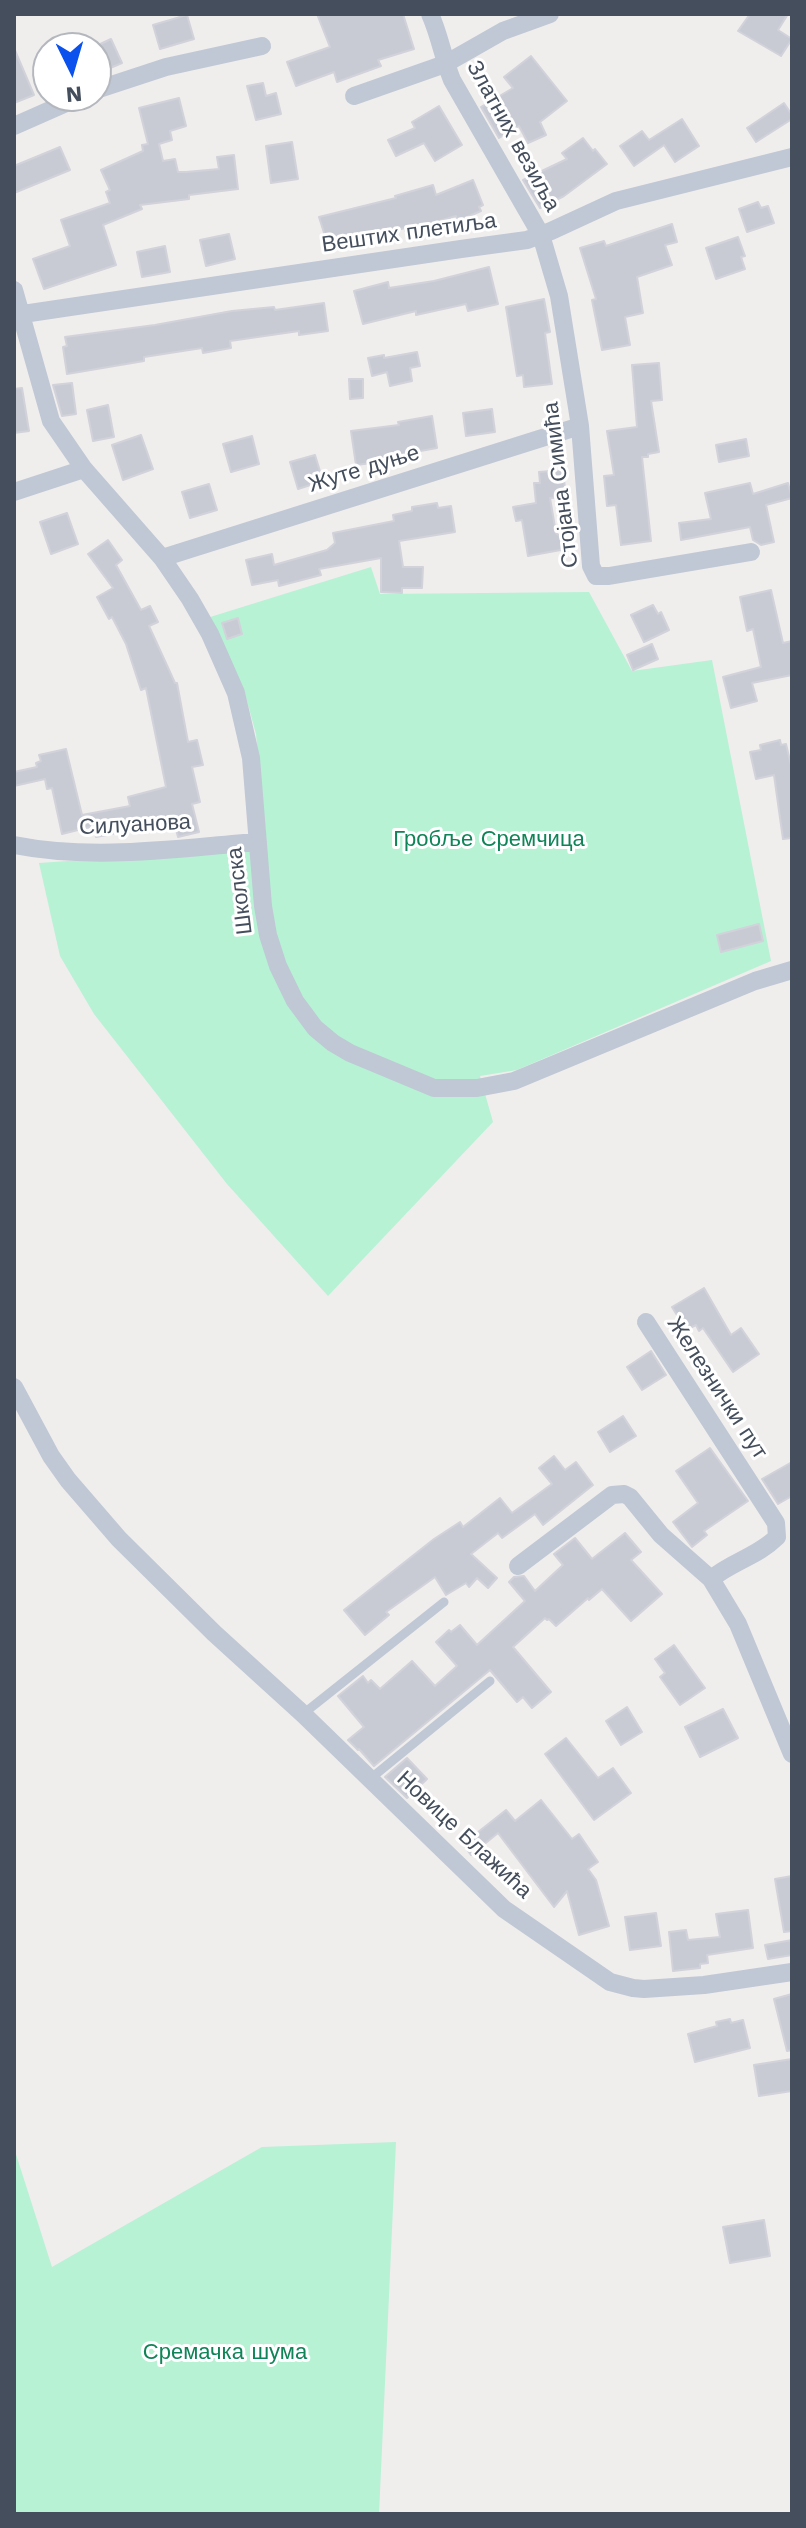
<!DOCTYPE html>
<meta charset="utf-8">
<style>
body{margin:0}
#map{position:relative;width:806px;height:2528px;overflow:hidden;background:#f0eded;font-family:"Work Sans",sans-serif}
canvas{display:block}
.frame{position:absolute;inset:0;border:16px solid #444e5c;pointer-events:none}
.north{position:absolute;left:32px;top:32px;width:80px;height:80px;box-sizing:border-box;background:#fff;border:2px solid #b4b8be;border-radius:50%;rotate:175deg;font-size:22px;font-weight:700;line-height:32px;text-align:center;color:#444e5c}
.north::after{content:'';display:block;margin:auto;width:28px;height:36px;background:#0a51ee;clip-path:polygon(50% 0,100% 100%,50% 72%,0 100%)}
</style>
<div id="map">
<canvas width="806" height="2528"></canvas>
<div class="frame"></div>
<div class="north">N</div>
</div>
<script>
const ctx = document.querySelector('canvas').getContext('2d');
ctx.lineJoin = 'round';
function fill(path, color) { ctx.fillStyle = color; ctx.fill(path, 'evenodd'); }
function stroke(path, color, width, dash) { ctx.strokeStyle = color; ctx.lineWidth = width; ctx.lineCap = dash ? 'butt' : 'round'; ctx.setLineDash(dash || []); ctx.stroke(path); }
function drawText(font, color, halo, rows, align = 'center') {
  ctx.font = font + ' "Work Sans",sans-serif'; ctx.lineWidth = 6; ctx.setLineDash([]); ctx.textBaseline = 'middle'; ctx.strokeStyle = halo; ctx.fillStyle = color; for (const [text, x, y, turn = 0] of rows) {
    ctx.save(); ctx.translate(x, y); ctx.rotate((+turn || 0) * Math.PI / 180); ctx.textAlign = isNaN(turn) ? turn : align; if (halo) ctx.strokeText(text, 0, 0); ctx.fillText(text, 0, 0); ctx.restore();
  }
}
const green = new Path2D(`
 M371,567l9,27 209,-2 43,79 80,-11 59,301 -254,109 -37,6 13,46 -165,174 -101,-112 -133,-170 -34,-58 -21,-93 228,-16 -11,-113 -12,-44 -37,-72z
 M396,2142l-17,372h-365v-366l38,119 210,-120z`);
const building = new Path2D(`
 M317,14h86l11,35 -36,11 3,6 -44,16 -3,-10 -38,14 -9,-24 43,-15z
 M750,14h38l-10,16 14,9 -11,17 -43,-25z
 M187,15l7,24 -34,10 -7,-24z
 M111,39l11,24 -26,11v-28z
 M14,48l20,47 -20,8z
 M531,56l36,45 -27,21 6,13 -18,8 -9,-17 -20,12 -18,-31 32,-19 -9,-11z
 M263,83l3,13 10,-3 5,21 -25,6 -9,-34z
 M179,98l7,28 -16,5 2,9 -13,4 4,17 12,-2 3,13h8l33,-3 -2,-12 17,-2 4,34 -49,6v4l-49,6 2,4 -39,16 13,40 -72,24 -11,-30 37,-13 -9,-26 49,-17 -4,-11 4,-2 -9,-20 42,-19 -1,-6 6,-1 -9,-36z
 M784,103l8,12v4l-36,23 -9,-14z
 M439,106l23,39 -27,16 -11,-18 -28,13 -8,-16 27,-12 -3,-6z
 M682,119l17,27 -24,16 -11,-17 -30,21 -14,-20 22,-15 7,9z
 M583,138l10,13 2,-2 12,15 -43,32 -24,12 -17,-28 44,-21 -5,-6z
 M292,142l6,37 -27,4 -5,-37z
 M60,147l10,23 -56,23v-27z
 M473,180l10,25 -4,2 2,4 -23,10 -2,-5 -51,15v-3l-28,7 -1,-4 -46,13 -3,-9 -2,1 -6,-19 77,-19 -1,-2 38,-11 3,10z
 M758,202l3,6 7,-2 6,17 -27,9 -8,-23z
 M672,224l5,18 -12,3 7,20 -35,12 6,36 -18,4 5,28 -28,5 -10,-50 4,-1 -16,-51 24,-7 2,5z
 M229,234l6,25 -29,7 -6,-26z
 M738,237l7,19 -4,1 4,12 -29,10 -10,-31z
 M165,246l5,26 -28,5 -5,-25z
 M489,267l9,37 -30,7 -2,-7 -50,11v-4l-53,13 -9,-33 34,-9 1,6 45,-7z
 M544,299l6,33 -5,1 7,51 -28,3 -1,-12 -6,1 -11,-69z
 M324,303l4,28 -29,4v-4l-62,9 -7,1 1,7 -28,5 -1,-5 -58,9v4l-77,13 -4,-27 4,-1 -2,-9 90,-12 77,-14 42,-4 1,3z
 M417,352l3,14 -10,2 2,13 -22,5 -3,-14 -15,4 -4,-18 16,-3v3z
 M659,363l3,37 -11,1 8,51 -11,2v3h-6l9,84 -30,4 -5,-40 -9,1 -3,-30 10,-1 -7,-44 30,-4 -5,-62z
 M349,379h14v19l-13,1z
 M72,383l4,31 -14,2 -9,-31z
 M22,388l7,43 -15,2v-44z
 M108,405l6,32 -21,4 -6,-31z
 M492,409l3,23 -29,4 -3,-23z
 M432,416l5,32 -50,9v4l-31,4 -5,-34 48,-6 -1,-3z
 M141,435l12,34 -30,11 -11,-35z
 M252,436l7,28 -28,8 -8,-28z
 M746,439l3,17 -30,6 -3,-17z
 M315,455l8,26 -25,8 -8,-27z
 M563,470l3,27 -16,1 6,35 8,7 2,9 -38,7 -6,-36 -6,1 -3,-14 23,-4 -2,-20h6l-1,-11z
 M750,483l3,11 35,-11 4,15 -26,7 8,37 -13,3 -8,-5 -3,-13 -69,13 -2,-17 32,-4 -6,-26z
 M209,484l8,26 -27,8 -8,-26z
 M437,503l1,5 13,-2 4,26 -56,9 4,26h20l-1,21h-20v5l-21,-1v-34l-62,11 2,6 -42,11 -1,-6 -26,5 -6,-25 26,-6 2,11 53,-15 8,-7 -2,-10 61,-12 -1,-6 19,-4v-4z
 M67,513l11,31 -27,10 -11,-32z
 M108,540l14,20 -6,5 25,45 9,-4 8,16 -9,4 26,57h2l11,59 9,-2 6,25 -11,2 8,35 -8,2 7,28 -21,5 -5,-19 -46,9v4l-31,6 -2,-11 -32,8 -10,-46 -5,1 -2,-10 -31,7v-14l23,-5 -1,-4 5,-2 -2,-6 27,-6 16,66 48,-9 -2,-9 38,-10 -20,-99 -5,2 -15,-46 -14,-27 -3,2 -12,-22 16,-9 -25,-34z
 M771,590l12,53 9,-2v34l-40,8 5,18 -26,7 -8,-31 38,-10 -8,-38 -6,2 -7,-34z
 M653,605l5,9 3,-2 8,18 -25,12 -13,-27z
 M238,618l4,16 -15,5 -5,-16z
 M652,644l6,15 -25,11 -6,-15z
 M780,740l1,5 5,-1 6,25v69l-9,1 -9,-64 -18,4 -6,-27 11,-2 -1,-5z
 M759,924l4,17 -42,11 -4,-17z
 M704,1288l27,47 10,-7 18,26 -26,18 -30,-44 -4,3 -3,-6 -10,5 -14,-23z
 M651,1351l15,24 -24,15 -15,-23z
 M623,1416l13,20 -26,16 -12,-20z
 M710,1448l38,53 -44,30 3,4 -15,12 -19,-25 25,-19 -22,-32z
 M554,1456l11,14 11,-8 17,23 -50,40 -8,-11 -33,24 -4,-5 -27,21 26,24 -9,10 -11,-10 -8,9 -3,-4 -20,12 -11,-18 -49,35 3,3 -24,20 -21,-25 90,-71 26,-17 3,5 37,-29 12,15 40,-29 -13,-16z
 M792,1462v34l-14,8 -16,-25z
 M625,1533l16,19 -10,8 31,34 -31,27 -29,-32 -13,11 -1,-2 -32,28 -7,-7 -2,1 -2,-2 -32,29 38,45 -19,16 -9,-11 -6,5 -27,-32 -116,96 -15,-17 -1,1 -10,-10 16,-13 -26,-31 25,-20 5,7 3,-3 9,9 32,-28 23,25 22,-20 -21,-24 13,-12 2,2 9,-7 17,20 48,-44 -16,-19 5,-5 10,-1 11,15 28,-26 -9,-11 21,-16 17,21z
 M674,1645l31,43 -25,17 -20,-28 5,-4 -10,-14z
 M627,1707l15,25 -21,13 -15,-24z
 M723,1709l15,29 -38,19 -15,-30z
 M566,1738l32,40 15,-10 18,25 -37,27 -49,-66z
 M407,1758l20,21 -20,19 -22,-21z
 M541,1800l31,39 7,-5 19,28 -10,7 8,11 13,46 -30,9 -12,-44 -13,16 -56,-74 -27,22 -8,-11 43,-34 9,11z
 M792,1876v55l-8,1 -9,-53z
 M748,1910l5,38 -46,7 1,8 -8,1v4l-27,3 -4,-39 17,-2 2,10 32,-3 -4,-23z
 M656,1913l5,33 -31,4 -5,-33z
 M792,1940v15l-24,4 -3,-14z
 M792,1994v56l-5,1 -13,-52z
 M730,2019l1,4 12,-3 7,28 -55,14 -7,-28 29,-8 -1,-4z
 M792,2059v32l-33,5 -5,-31z
 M764,2220l6,36 -40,7 -7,-36z`);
const service = new Path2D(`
 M303,1714l141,-112
 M370,1779l120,-98`);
const minor = new Path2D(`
 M430,14c10,22 13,44 22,66l89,155 18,61 21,130 11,140 5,10h13l142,-24
 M96,90l70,-23 96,-21
 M354,96l91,-32 58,-33 47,-17
 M14,126l68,-30
 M14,290l37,131 33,48 78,89 28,41 20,35 26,59 15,65 12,148 5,29 10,31 17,35 20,27 18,15 17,10 84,35h43l37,-7 241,-100 37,-11
 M23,314l438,-65 66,-9 24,-9 65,-30 176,-44
 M14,492l70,-23
 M162,558l418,-132
 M14,845c81,16 163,3 244,-3
 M646,1322l130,201 1,14c-19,19 -46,25 -66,42
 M14,1387l37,69 17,24 51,59 95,94 89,81 201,195 106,73 23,6 11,1 60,-4 88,-13
 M518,1566l94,-71 12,-1 6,3 31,38 50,44 27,45 54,130`);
const streetNames = [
 ["Златних везиља",513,136,61],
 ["Вештих плетиља",409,233,-8],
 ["Жуте дуње",364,469,-17],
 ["Стојана Симића",561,485,-97],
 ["Силуанова",135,825,-3],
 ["Школска",240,891,-97],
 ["Железнички пут",717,1388,57],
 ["Новице Блажића",464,1835,43]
];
const parkNames = [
 ["Гробље Сремчица",489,840],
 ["Сремачка шума",225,2353]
];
fill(green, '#b7f2d5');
fill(building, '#c9cbd4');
stroke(building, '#d1d2da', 2);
stroke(service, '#bfc8d4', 9);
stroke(minor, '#bfc8d4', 18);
drawText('22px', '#444e5c', '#fff', streetNames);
drawText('22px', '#0f8458', '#fff', parkNames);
</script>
